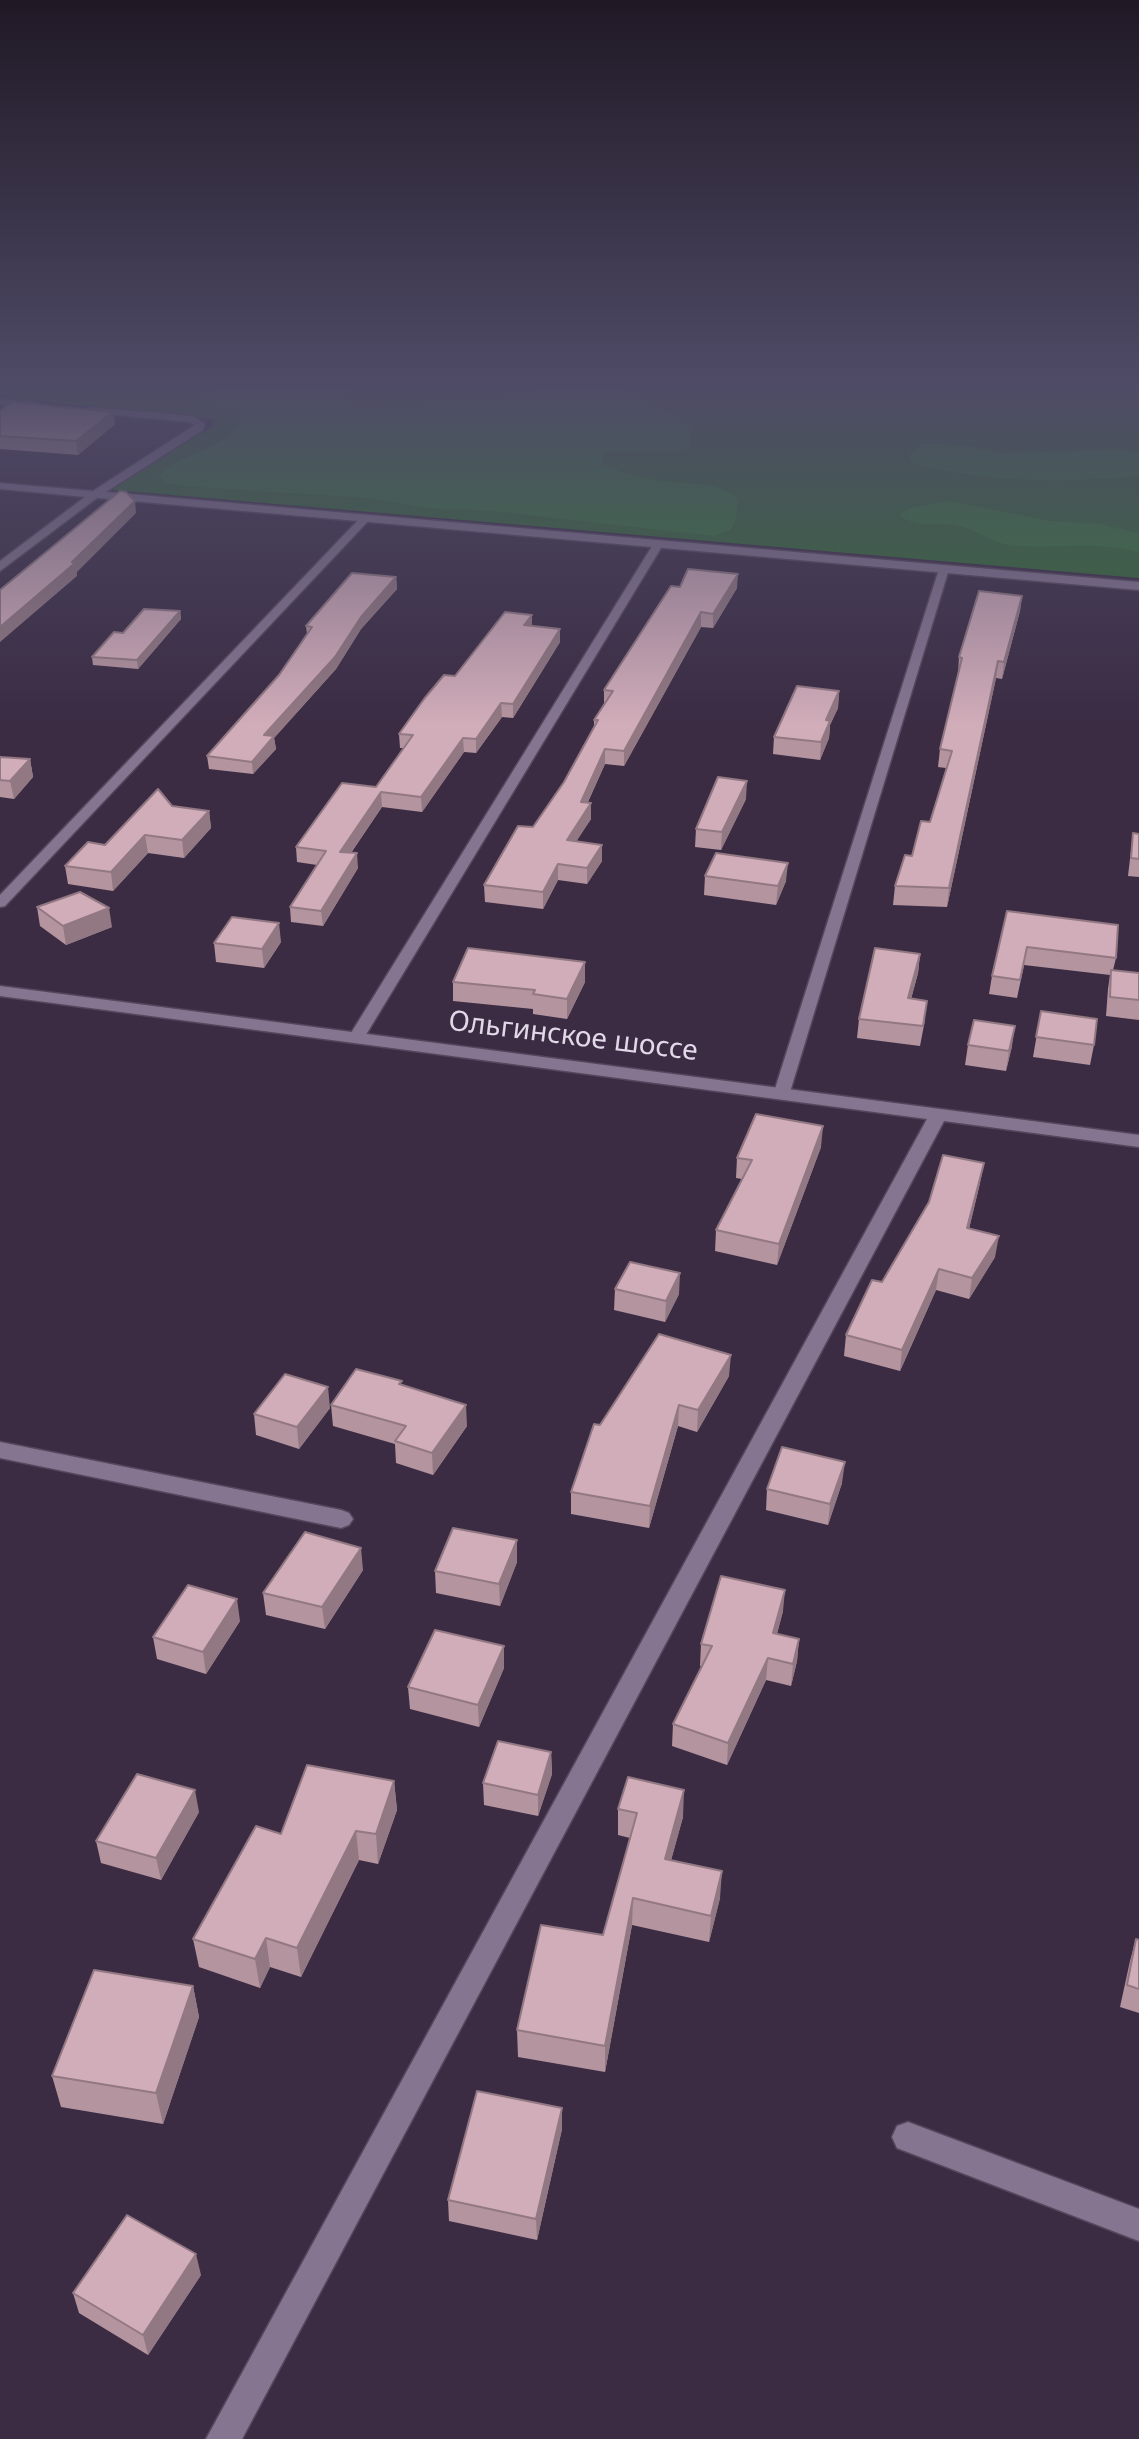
<!DOCTYPE html>
<meta charset="utf-8">
<style>
body{margin:0}
canvas{display:block;background:#3b2c44}
</style>
<canvas width="1139" height="2439"></canvas>
<script>
const ctx = document.querySelector('canvas').getContext('2d');
ctx.lineJoin = 'round';
function fill(path, color) { ctx.fillStyle = color; ctx.fill(path, 'evenodd'); }
function stroke(path, color, width, dash) { ctx.strokeStyle = color; ctx.lineWidth = width; ctx.lineCap = dash ? 'butt' : 'round'; ctx.setLineDash(dash || []); ctx.stroke(path); }
function drawText(font, color, halo, rows, align = 'center') {
  ctx.font = font + ' "Noto Sans",sans-serif'; ctx.lineWidth = 8; ctx.setLineDash([]); ctx.textBaseline = 'middle'; ctx.strokeStyle = halo; ctx.fillStyle = color; for (const [text, x, y, turn = 0] of rows) {
    ctx.save(); ctx.translate(x, y); ctx.rotate((+turn || 0) * Math.PI / 180); ctx.textAlign = isNaN(turn) ? turn : align; if (halo) ctx.strokeText(text, 0, 0); ctx.fillText(text, 0, 0); ctx.restore();
  }
}
const green = new Path2D(`
 M0,383h1139v195l-1026,-88v-6l99,-57 1,-8 -213,-22z`);
const forest = new Path2D(`
 M260,383l42,5 52,-5 -8,16 15,4 137,-5 50,-12h40l37,4 63,34c6,10 3,18 -3,27l-78,1 -6,6 3,7c22,10 44,15 68,17 23,3 48,-1 66,17l-3,23 -5,8 -17,6 -218,-25 -66,-3 -61,-10 -185,-12 -17,-3 -8,-7c23,-25 80,-27 83,-65l-47,-9c13,-17 47,-19 66,-19z
 M921,444l42,1 34,8 127,-3 15,3v23c-74,7 -156,7 -227,-13l-3,-7z
 M949,501l101,20 49,3 40,9v19c-44,-12 -85,-2 -129,-7 -18,-2 -34,-16 -52,-19 -21,-5 -41,3 -59,-11l10,-7z`);
const lane = new Path2D(`
 M363,515l9,2 -367,389 -5,1v-12z
 M659,540l5,3 -300,495 -8,5 -6,-2 -2,-3 306,-495z
 M944,566l5,3 -159,523 -8,5 -6,-1 -2,-4 165,-523z`);
const street = new Path2D(`
 M0,399l36,3 5,3 -5,3 -36,-3z
 M88,407l105,9 12,8 -2,6 -97,62 1033,90v8l-1042,-92 -97,73v-10l85,-64 -85,-8v-6l93,8 102,-66 -5,-3 -106,-10z
 M0,986l1139,149v12l-195,-26 -702,1318h-36l721,-1320 -927,-123z
 M0,1442l341,68 8,3 4,6 -4,6 -8,3 -341,-70z
 M908,2122l231,87v32l-242,-93 -5,-11 5,-11z`);
const wall = new Path2D(`
 M0,410l115,14 -37,31 -78,-6z
 M396,577l1,12 -36,40 -25,40 -62,69 2,11 -23,25 -44,-5 -2,-13 72,-81 28,-41 -1,-8z
 M680,587l57,1 -24,40 -12,-1 -77,139 -19,-2 -17,38 3,17 -15,22 26,4v16l-15,23 -29,-4 -15,29 -58,-7 -1,-17 49,-58 31,-45 30,-55v-7l10,-16v-14z
 M1022,596l-2,15 -18,68 -6,-1 -49,229 -54,-2 2,-19 35,-64 16,-54 -8,-1 2,-18 18,-75 1,-17z
 M180,611l1,8 -43,50 -45,-4 -1,-8 31,-24z
 M532,615v11l28,3v13l-47,76 -11,-1 -26,36 -12,-1 -42,60 -40,-5 -31,46 7,15 -35,58 -32,-4 -1,-15 27,-42 -20,-3 -1,-15 80,-60 28,-39h-4l-1,-14 56,-58z
 M839,691l-1,17 -8,17 -1,13 -9,22 -47,-6 1,-17z
 M0,757l30,2 3,18 -19,22 -14,-2z
 M746,799l-25,51 -26,-3 1,-18z
 M172,806l37,5 2,17 -27,30 -36,-5 -35,38 -45,-7 -3,-18z
 M1133,833l6,1v43l-11,-1z
 M705,876l81,5 -10,24 -72,-10z
 M37,907l75,20 -46,18 -26,-19z
 M1007,911l109,47 -3,12 26,3v47l-33,-4 2,-27 2,-14 -86,-10 -7,33 -28,-4 3,-18z
 M281,942l-17,26 -48,-6 -2,-19z
 M920,954l-2,19 -7,26 14,21 -5,26 -63,-8 2,-19z
 M585,962v20l-18,37 -34,-5v-5l-80,-8v-19z
 M1041,1011l53,34 -4,20 -57,-8z
 M968,1045l44,1 -6,25 -41,-6z
 M821,1147l-44,118 -62,-14 1,-21 26,-51 -6,-1 1,-20z
 M980,1183l-11,46 26,28 -26,42 -33,-9 -36,81 -56,-15 2,-21 36,-53z
 M615,1289l64,5 -14,28 -51,-12z
 M729,1376l-32,56 -19,-6 -29,102 -78,-14v-22l29,-67z
 M402,1385l65,41 -34,49 -37,-12 -1,-19 -62,-18 -2,-21z
 M330,1408l-31,41 -43,-14 -2,-21z
 M842,1483l-14,42 -62,-15 1,-21z
 M517,1562l-17,44 -64,-13 -1,-22z
 M363,1570l-38,59 -59,-14 -3,-22z
 M783,1611l-6,23 22,5 -2,22 -6,25 -25,-6 -39,85 -55,-19 1,-22 29,-58h-2l1,-22z
 M240,1621l-34,53 -49,-15 -4,-22z
 M504,1668l-25,59 -69,-18 -2,-22z
 M551,1752l1,22 -14,42 -54,-11 -1,-22z
 M394,1781l3,29 -19,54 -19,-4 -58,117 -31,-10 -10,21 -61,-21 -6,-28 88,-105z
 M618,1809l65,8 -12,43 49,38 -11,44 -77,-17 -27,147 -87,-15 -1,-27 86,-95 27,-97 -12,-3z
 M199,1812l-38,68 -60,-17 -5,-22z
 M1136,1939l3,1v73l-19,-6 10,-46z
 M193,1986l6,31 -36,107 -102,-17 -9,-31z
 M562,2129l-25,111 -88,-19 -1,-21z
 M201,2275l-53,80 -69,-42 -6,-20z`);
const shadedWall = new Path2D(`
 M113,412l2,12 -37,31 -2,-14z
 M135,501l1,12 -59,59v4l-77,66v-15l72,-65z
 M738,574l-1,14 -24,40v-14z
 M396,577l1,12 -36,40 -25,40 -62,69 2,11 -23,25 -1,-12 12,-27 97,-118z
 M1022,596l-2,15 -18,68 2,-17z
 M180,611l1,8 -43,50 -1,-9z
 M701,612v15l-77,139v-15z
 M532,615v13l-8,-3z
 M560,629v13l-47,76v-14z
 M998,661l-2,17 -49,229 2,-19z
 M839,691l-1,17 -8,17 -1,13 -9,22 1,-18 5,-22z
 M501,703l1,14 -26,36v-14z
 M463,738l1,14 -42,60 -1,-15z
 M605,749v15l-24,53v-15z
 M30,759l3,18 -19,22 -4,-18z
 M747,781l-1,18 -25,51 1,-18z
 M381,792l1,15 -41,60 -1,-15z
 M591,803v16l-24,37v-16z
 M209,811l2,17 -27,30 -2,-18z
 M145,835l3,18 -35,38 -2,-19z
 M602,845v16l-15,23v-16z
 M357,853l1,15 -35,58 -2,-15z
 M788,863l-2,18 -10,24 2,-19z
 M558,864v16l-15,29v-17z
 M109,908l3,19 -46,18 -3,-19z
 M279,923l2,19 -17,26 -2,-19z
 M920,954l-2,19 -12,45 2,-20z
 M585,962v20l-18,37v-20z
 M1015,1026l-3,20 -6,25 3,-20z
 M823,1126l-2,21 -44,118 2,-21z
 M984,1163l-4,20 -16,66 3,-21z
 M999,1236l-4,21 -26,42 3,-21z
 M939,1269l-3,21 -36,81 2,-21z
 M680,1273l-1,21 -14,28 1,-21z
 M731,1355l-2,21 -32,56 1,-22z
 M328,1387l2,21 -31,41 -2,-22z
 M466,1405l1,21 -34,49 -1,-22z
 M679,1405l-1,21 -29,102 1,-22z
 M845,1462l-3,21 -14,42 2,-21z
 M517,1540v22l-17,44 -1,-22z
 M361,1548l2,22 -38,59 -3,-22z
 M785,1590l-2,21 -12,44 2,-22z
 M237,1599l3,22 -34,53 -3,-22z
 M799,1639l-2,22 -6,25 2,-22z
 M504,1646v22l-25,59 -1,-22z
 M768,1658l-2,22 -39,85 1,-22z
 M551,1752l1,22 -14,42v-21z
 M394,1781l3,29 -19,54 -2,-30z
 M195,1790l4,22 -38,68 -5,-22z
 M684,1790l-1,27 -19,69 1,-27z
 M356,1831l3,29 -58,117 -4,-29z
 M722,1871l-2,27 -11,44 2,-26z
 M633,1898l-1,27 -27,147v-26z
 M266,1938l4,29 -10,21 -5,-29z
 M193,1986l6,31 -36,107 -7,-31z
 M562,2108v21l-25,111 -1,-21z
 M196,2254l5,21 -53,80 -5,-20z`);
const building = new Path2D(`
 M12,402l101,10 -37,29 -76,-5v-26z
 M120,491l6,1 9,9 -63,61 3,1 -75,64v-37z
 M688,569l50,5 -25,40 -12,-2 -77,139 -19,-2 -24,53 10,1 -24,37 35,5 -15,23 -29,-4 -15,28 -59,-7 34,-59 15,1 31,-45 34,-62h-4l19,-29 -9,-1 67,-104 9,1z
 M352,573l44,4 -35,40 -26,40 -71,78 10,1 -22,26 -45,-6 72,-81 33,-48 -6,-1z
 M979,591l43,5 -18,66 -6,-1 -49,227 -54,-2 10,-31 7,1 9,-35 9,1 22,-71 -12,-2 22,-91 -3,-1z
 M144,609l36,2 -43,49 -45,-3 22,-25 9,1z
 M505,612l27,3 -8,10 36,4 -47,75 -12,-1 -25,36 -13,-1 -42,59 -40,-5 -41,60 17,1 -36,58 -31,-4 36,-56 -30,-4 46,-64 34,4 37,-52 -14,-1 25,-35 20,-24 11,1z
 M797,686l42,5 -13,29 4,1 -9,21 -47,-5z
 M0,757l30,2 -20,22 -10,-1z
 M718,777l29,4 -25,51 -26,-3z
 M158,789l14,17 37,5 -27,29 -37,-5 -34,37 -46,-6 23,-24 17,3z
 M1133,833l6,1v25l-8,-1z
 M716,853l72,10 -10,23 -73,-10z
 M80,892l29,16 -46,18 -26,-19z
 M1007,911l111,14 -2,33 -89,-11 -7,33 -28,-4z
 M232,917l47,6 -17,26 -48,-6z
 M468,948l117,14 -18,37 -34,-5 2,-4 -82,-8z
 M875,948l45,6 -12,44 19,3 -4,25 -64,-7z
 M1111,970l28,3v27l-29,-3z
 M1041,1011l56,8 -3,26 -58,-8z
 M974,1020l41,6 -6,25 -41,-6z
 M756,1114l67,12 -44,118 -63,-14 36,-70 -15,-2z
 M943,1155l41,8 -17,65 32,8 -27,42 -33,-9 -37,81 -56,-15 26,-55 10,2 47,-80z
 M630,1262l50,11 -14,28 -51,-12z
 M659,1334l72,21 -33,55 -19,-5 -29,101 -79,-14 23,-68 6,1z
 M356,1369l46,12 -3,3 67,21 -34,48 -37,-12 11,-15 -75,-21z
 M285,1374l43,13 -31,40 -43,-13z
 M782,1447l63,15 -15,42 -63,-15z
 M453,1528l64,12 -18,44 -64,-13z
 M305,1532l56,16 -39,59 -59,-14z
 M721,1576l64,14 -12,43 26,6 -6,25 -25,-6 -40,85 -55,-19 39,-78 -11,-2z
 M188,1585l49,14 -34,53 -50,-15z
 M435,1630l69,16 -26,59 -70,-18z
 M498,1741l53,11 -13,43 -55,-12z
 M307,1765l87,16 -18,53 -20,-3 -59,117 -31,-10 -11,21 -62,-20 63,-113 25,8z
 M137,1774l58,16 -39,68 -60,-17z
 M628,1777l56,13 -19,69 57,12 -11,45 -78,-18 -28,148 -88,-16 24,-105 62,10 34,-122 -19,-4z
 M1136,1939l3,1v49l-12,-4z
 M94,1970l99,16 -37,107 -104,-17z
 M477,2091l85,17 -26,111 -88,-19z
 M127,2215l69,39 -53,81 -70,-42z`);
const streetNames = [
 ["Ольгинское шоссе",573,1037,7]
];
fill(green, '#336d33');
fill(forest, '#367c38');
stroke(lane, '#54475b', 3);
stroke(street, '#54475b', 3);
fill(lane, '#867591');
fill(street, '#867591');
fill(wall, '#b4949f');
fill(shadedWall, '#927882');
fill(building, '#d1acb9');
stroke(building, '#927882', 2);
const sky = ctx.createLinearGradient(0, 0, 0, 724);
sky.addColorStop(0, '#201825');
sky.addColorStop(0.53, '#4f4b67');
sky.addColorStop(1, '#4f4b6700');
ctx.fillStyle = sky;
ctx.fillRect(0, 0, 1139, 724);
drawText('28px', '#e2d9e8', '#3b2c44', streetNames);
</script>
